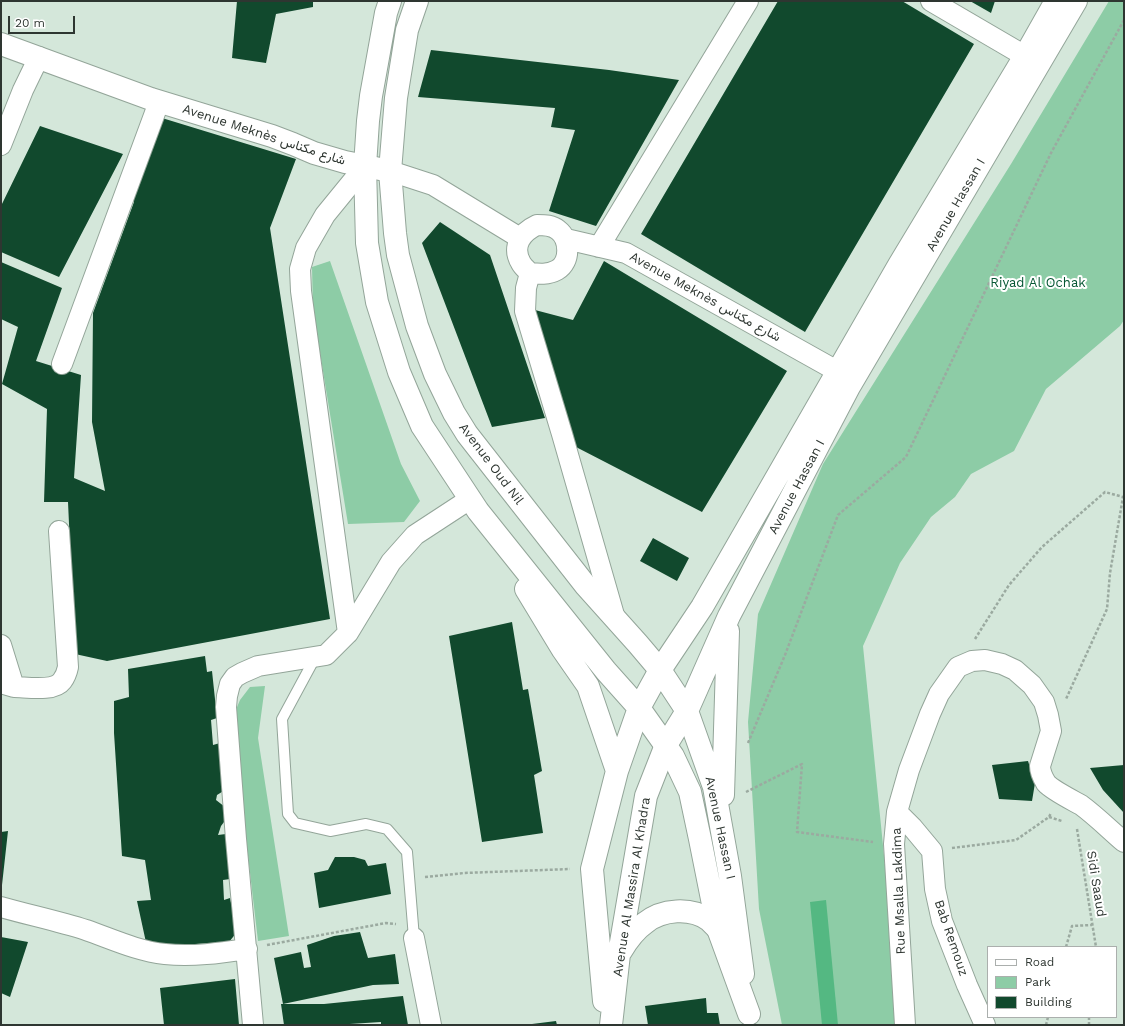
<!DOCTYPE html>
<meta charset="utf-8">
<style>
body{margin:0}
#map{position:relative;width:1125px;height:1026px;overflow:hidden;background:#d4e7da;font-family:"Work Sans",sans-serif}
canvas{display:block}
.frame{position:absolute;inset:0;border:2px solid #2e3631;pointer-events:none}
.legend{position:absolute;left:987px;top:946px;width:130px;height:72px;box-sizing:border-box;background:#fff;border:1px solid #abafad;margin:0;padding:5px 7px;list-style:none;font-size:12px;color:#2e3631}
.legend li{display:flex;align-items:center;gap:8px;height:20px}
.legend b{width:20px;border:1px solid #abafad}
.scale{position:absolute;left:8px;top:16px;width:67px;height:18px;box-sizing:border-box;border:2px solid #2e3631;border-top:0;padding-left:5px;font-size:12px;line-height:14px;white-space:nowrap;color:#2e3631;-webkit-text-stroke:3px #fff;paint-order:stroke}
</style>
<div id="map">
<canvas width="1125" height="1026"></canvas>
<div class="frame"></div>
<ul class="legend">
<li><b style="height:5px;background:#fff"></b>Road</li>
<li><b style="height:11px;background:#8dcca6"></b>Park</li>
<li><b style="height:11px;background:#11492d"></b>Building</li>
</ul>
<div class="scale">20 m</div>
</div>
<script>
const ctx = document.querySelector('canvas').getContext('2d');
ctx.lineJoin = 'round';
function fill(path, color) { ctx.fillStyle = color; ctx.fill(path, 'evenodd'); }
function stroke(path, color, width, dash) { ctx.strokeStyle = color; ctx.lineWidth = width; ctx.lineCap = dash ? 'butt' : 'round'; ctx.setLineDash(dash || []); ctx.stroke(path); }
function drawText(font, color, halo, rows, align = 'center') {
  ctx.font = font + ' "Work Sans",Vazirmatn,sans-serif'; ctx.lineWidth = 4; ctx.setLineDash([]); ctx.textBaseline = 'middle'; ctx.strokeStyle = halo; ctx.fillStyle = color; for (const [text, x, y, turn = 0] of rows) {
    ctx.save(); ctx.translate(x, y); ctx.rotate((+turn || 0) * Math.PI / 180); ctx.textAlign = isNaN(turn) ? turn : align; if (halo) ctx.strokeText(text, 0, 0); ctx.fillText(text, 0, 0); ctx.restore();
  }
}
const green = new Path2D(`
 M1109,1h15v319l-4,6 -74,63 -32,62 -43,23 -16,23 -24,20 -31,46 -37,83 38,379h-119l-23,-116 -11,-187 10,-108 65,-150 188,-300z
 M330,261l71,203 19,37 -16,21 -56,2 -35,-214 -1,-43z
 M265,686l-7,52 31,198 -31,5 -26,-222 8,-19 10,-13z`);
const water = new Path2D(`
 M826,900l12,125h-16l-12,-123z`);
const building = new Path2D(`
 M237,1h76v6l-37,7 -10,49 -34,-5z
 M778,1h124l72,43 -169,288 -164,-98z
 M970,1h25l-4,12z
 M431,50l178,20 70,10 -83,146 -47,-15 26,-81 -24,-3 4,-19 -137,-11z
 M162,118l134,41 -26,69 60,391 -223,42 -32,-7 -7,-152h-24l3,-93 -45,-25 16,-57 -17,-8v-57l61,26 -26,73 45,14 -7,103 31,13 -13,-69 1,-109 41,-111 -1,-19z
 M40,126l83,28 -64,123 -58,-25v-46z
 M440,222l50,33 55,163 -53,9 -70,-184z
 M604,261l183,110 -85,141 -126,-65 -41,-137 38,10z
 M653,538l36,20 -12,23 -37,-20z
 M512,622l11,68 5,-1 14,82 -8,4 9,58 -61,9 -33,-206z
 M205,656l2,16 5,-1 5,47 -6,2 2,25 7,-2 5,47 -8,5 -1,5 9,7 2,11 -6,8 -3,9 8,-1 4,45 -7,1 1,20 6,-2 7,34 -8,10 -82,5 -10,-46 14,-1 -6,-40 -23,-4 -8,-123v-32l15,-4 -1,-28z
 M1028,761l7,22 -3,18 -33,-2 -7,-34z
 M1124,765v48l-21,-23 -13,-22z
 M8,831l-6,54h-1v-53z
 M335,857h19l11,3 3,6 18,-3 5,31 -72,14 -5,-35 14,-3z
 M360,932l8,26 27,-4 4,30 -26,1 -90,19 -9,-46 27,-6 3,16 7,-1 -4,-22 27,-9z
 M1,937l27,5 -18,55 -9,-4z
 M235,979l4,46h-75l-4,-37z
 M403,996l5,29h-27v-3l-47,3h-50l-3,-21h43z
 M706,998l1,15h11l2,12h-72l-3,-19z
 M556,1021l1,4h-25v-1z`);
const path = new Path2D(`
 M975,639l34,-54 33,-38 63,-55 18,5 -13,76 -3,36 -41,90
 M748,743l37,-88 53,-140 68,-58 145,-304 73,-133
 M746,792l56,-28 -5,68 76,10
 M1049,817l13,4
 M1077,829l19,118
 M952,848l64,-8 33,-23 2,-4
 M425,877l39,-4 106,-4
 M267,945l119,-22 10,1
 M1066,947l6,-21 20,-1
 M1046,1025l2,-8
 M1089,1025v-8`);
const lane = new Path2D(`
 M316,656l-34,63 6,95 7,9 35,8 36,-7 21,5 20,23 7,86`);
const street = new Path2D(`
 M931,1l94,55
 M1,145l22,-55 16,-33
 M390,171l43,14 87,53
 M537,225c8,0 15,0 21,5 12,9 13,32 -1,40 -9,5 -18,4 -27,3 -3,-3 -7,-6 -9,-10 -10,-17 1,-31 16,-38z
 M566,239l60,14 211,118
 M599,247l149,-246
 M530,273l-4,15 -1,23 37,123 52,181
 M62,364l97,-262
 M348,633l-47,-342 -1,-22 6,-21 19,-33 40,-49
 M1,645l13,42 -13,-4
 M14,687c12,0 40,5 48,-6 3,-4 5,-9 6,-14l-9,-136
 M897,812l15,15 20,24 3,38 7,32 25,64 18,40
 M1,907c28,8 57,14 85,23 26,9 51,21 79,24 27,3 55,-1 82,-5
 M414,938l17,87
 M253,1025l-17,-186 -10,-132 1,-11 3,-12 5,-7 7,-4 16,-7 68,-11 22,-22 43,-71 24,-27 55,-36
 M905,1025l-11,-181 3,-32 12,-42 21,-56 9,-20 19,-27 14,-6 13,-1 17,4 13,6 17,15 12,17 4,13 3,16 -11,35c0,6 3,12 6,17 6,7 26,17 35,22 15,11 29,25 43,37`);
const secondary = new Path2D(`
 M1,44l150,55 121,37 21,8 21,9 31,9 45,9
 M723,795l5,-164
 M743,974l-13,-98 -16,-89 -27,-76 42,-95 120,-229 227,-386
 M749,1014l-31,-85 -18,-90 -10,-47 -17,-36 -34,-48 21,-38 42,-63 197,-342 126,-209 31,-55`);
const primary = new Path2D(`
 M390,1l-4,12 -15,83 -3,25 -3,45 2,77 10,59 22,70 23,54 56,85 128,160 33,37 -22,63 -25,98 12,132
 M417,1l-10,29 -11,68 -6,73 5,62 3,22 19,71 18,48 19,39 13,21 119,152 52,58 22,26 27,41 -21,34 -20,51 -27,158 -8,71
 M526,589l37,61 25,36 29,85
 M621,951c6,-10 14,-21 24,-28 17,-14 46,-16 64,-3 3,3 6,6 9,9`);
const streetNames = [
 ["Avenue Meknès شارع مكناس",264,135,18],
 ["Avenue Hassan I",956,205,-60],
 ["Avenue Meknès شارع مكناس",705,297,29],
 ["Avenue Oud Nil",491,464,53],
 ["Avenue Hassan I",797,487,-62],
 ["Avenue Hassan I",720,828,78],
 ["Sidi Saaud",1096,884,81],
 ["Avenue Al Massira Al Khadra",632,887,-81],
 ["Rue Msalla Lakdima",899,891,-92],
 ["Bab Remouz",951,938,71]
];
const parkNames = [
 ["Riyad Al Ochak",1038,283]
];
fill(green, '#8dcca6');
fill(water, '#54b882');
fill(building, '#11492d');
stroke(lane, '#93a599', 12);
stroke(street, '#93a599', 22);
stroke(secondary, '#93a599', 24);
stroke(primary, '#93a599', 24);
stroke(path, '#9baaa0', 2.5, [3, 2]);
stroke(lane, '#fff', 10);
stroke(street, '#fff', 20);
stroke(secondary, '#fff', 22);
stroke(primary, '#fff', 22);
drawText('13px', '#2e3631', '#fff', streetNames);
drawText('13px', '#065734', '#fff', parkNames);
</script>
